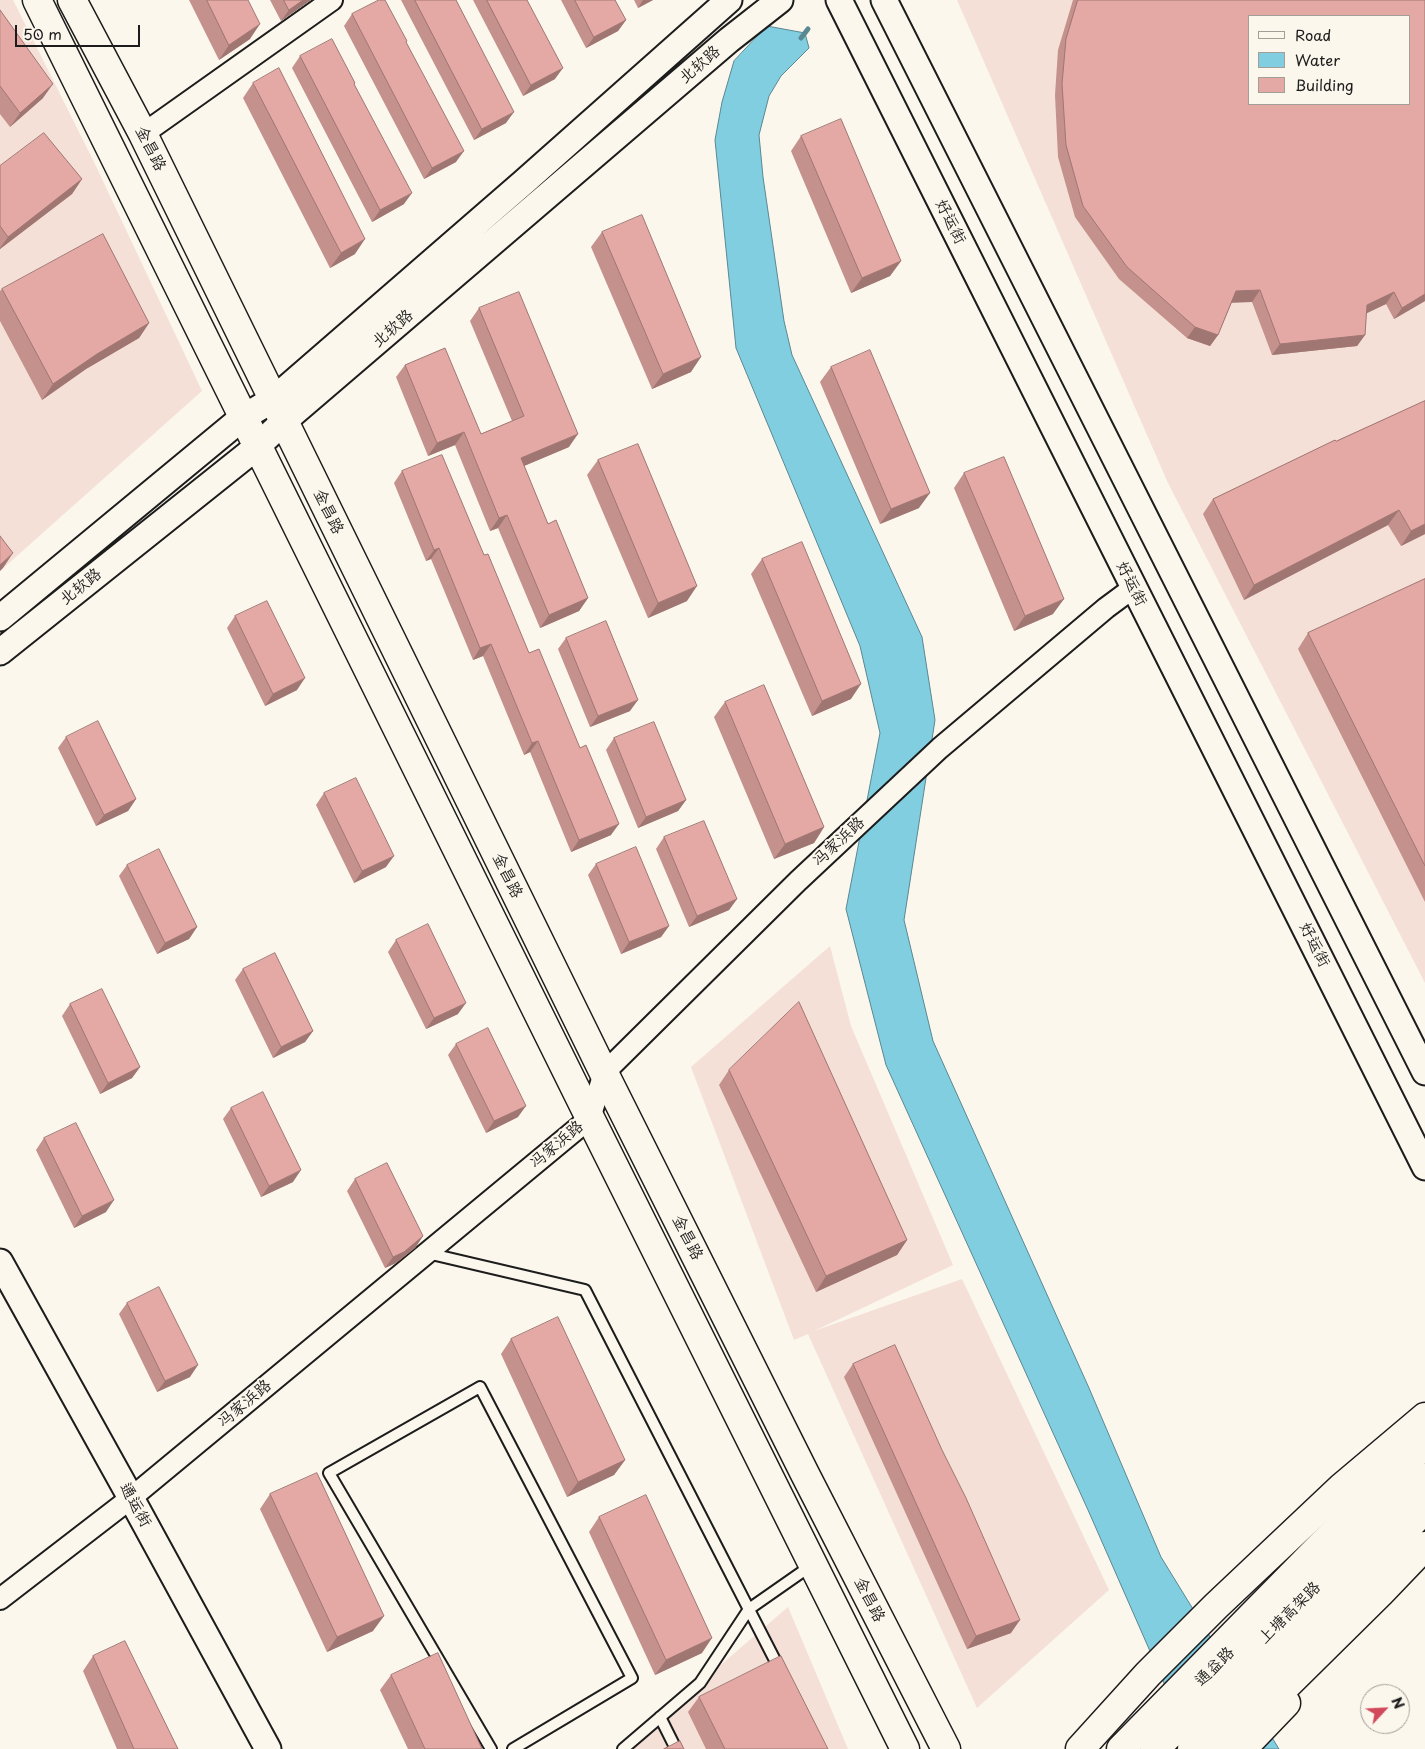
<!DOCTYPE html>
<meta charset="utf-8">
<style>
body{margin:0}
#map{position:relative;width:1425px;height:1749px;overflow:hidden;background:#fbf7ec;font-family:"Playpen Sans",sans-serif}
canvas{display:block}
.legend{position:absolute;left:1248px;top:15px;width:162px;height:90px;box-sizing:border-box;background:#fbf7ec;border:1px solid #a29f99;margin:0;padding:6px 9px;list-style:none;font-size:15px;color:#1c1c1c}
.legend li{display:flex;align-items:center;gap:10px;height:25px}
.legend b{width:25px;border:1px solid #a29f99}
.north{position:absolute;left:1360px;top:1684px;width:50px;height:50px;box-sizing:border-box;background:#fbf7ec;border:1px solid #a29f99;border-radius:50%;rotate:65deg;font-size:14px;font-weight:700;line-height:20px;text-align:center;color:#1c1c1c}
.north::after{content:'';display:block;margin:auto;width:18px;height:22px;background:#d1495b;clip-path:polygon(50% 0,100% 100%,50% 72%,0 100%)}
.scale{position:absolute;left:15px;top:25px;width:125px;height:22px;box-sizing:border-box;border:2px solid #1c1c1c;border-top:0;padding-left:6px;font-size:15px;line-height:18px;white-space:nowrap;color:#1c1c1c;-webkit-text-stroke:4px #fbf7ec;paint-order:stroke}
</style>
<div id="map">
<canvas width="1425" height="1749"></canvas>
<ul class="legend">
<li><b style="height:6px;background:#fbf7ec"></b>Road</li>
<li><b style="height:14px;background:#82cee1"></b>Water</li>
<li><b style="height:14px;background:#e4a9a4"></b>Building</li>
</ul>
<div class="north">N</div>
<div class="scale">50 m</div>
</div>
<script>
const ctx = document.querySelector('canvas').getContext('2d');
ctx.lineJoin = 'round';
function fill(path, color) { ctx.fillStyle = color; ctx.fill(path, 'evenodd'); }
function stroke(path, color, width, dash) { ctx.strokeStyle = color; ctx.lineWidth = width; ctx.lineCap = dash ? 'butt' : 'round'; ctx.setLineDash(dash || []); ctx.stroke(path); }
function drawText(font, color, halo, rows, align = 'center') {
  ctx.font = font + ' "Playpen Sans","LXGW WenKai TC",sans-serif'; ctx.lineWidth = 4; ctx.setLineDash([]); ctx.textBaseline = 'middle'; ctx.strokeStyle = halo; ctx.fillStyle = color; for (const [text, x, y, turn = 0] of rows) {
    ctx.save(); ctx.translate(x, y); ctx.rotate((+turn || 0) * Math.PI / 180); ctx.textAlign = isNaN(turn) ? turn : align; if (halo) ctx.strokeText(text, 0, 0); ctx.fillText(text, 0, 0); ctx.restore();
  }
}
const built = new Path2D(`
 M0,0h13l81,162 108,229 -202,180z
 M957,0h468v983l-257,-500zM1249,16h160v88h-160z
 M830,946l21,80 102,239 -139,66 148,-52 147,311 -132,118 -169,-374 -14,6 -103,-273z
 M788,1607l60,142h-225z`);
const water = new Path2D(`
 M767,26l38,7 4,15 -28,28 -12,20 -10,39 4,42 21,144 8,34 130,282 13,83 -31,200 29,121 156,347 72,169 118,192h-86l-105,-239 -202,-445 -40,-156 34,-176 -20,-87 -124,-298 -21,-208 7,-38 12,-41z`);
const stream = new Path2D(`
 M801,38l7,-9`);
const service = new Path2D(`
 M427,1253l158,37 195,380
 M660,1717l16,32
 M491,1749l-162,-276 151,-86 152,291 -119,71
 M623,1749l77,-66 49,-74 63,-44`);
const minor = new Path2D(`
 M143,134l189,-134
 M0,1599l131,-101 459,-380 14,-45 194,-192 142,-133 166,-140 27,-20`);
const tertiary = new Path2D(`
 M839,0l586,1167
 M884,0l541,1072
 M0,618l242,-200 32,-19 250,-217 205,-182
 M0,652l258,-206 25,-24 446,-382 51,-40
 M0,1262l131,236 137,251`);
const secondary = new Path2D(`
 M37,0l553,1118 315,631
 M72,0l71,134 461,939 202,403 140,273`);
const primary = new Path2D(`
 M1080,1749l68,-75 68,-68 126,-119 83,-70
 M1242,1749l44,-46`);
const trunk = new Path2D(`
 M1121,1749l225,-229 79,-76
 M1155,1749l270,-271
 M1192,1749l85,-89 148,-151
 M1222,1749l158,-156 45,-47`);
const wall = new Path2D(`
 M189,0h59l2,39 -31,21z
 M270,0h41l-30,21z
 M401,0h55l50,123 -32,17z
 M473,0h54l28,79 -32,17z
 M561,0h54l11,20 -8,11 -32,17z
 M634,0h19l-15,8z
 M1073,0h352v301l-31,18 -8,-15 -20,9 -1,22 -8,11 -85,9 -20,-53h-20l-14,33 -8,11 -23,-8 -68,-59 -44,-62 -17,-60 -3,-62 3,-45z
 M0,10l43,88 -33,29 -10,-13z
 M352,14l54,29 50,119 -32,17 -80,-153z
 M300,56l55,27 -1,2 50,119 -32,18 -80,-154z
 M253,83l102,171 -25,14 -87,-170z
 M801,136l100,125 -11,15 -39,17 -60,-142z
 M0,166l82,13 -10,15 -72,55z
 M602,232l89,140 -39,17 -61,-142z
 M2,289l147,34 -10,15 -53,31 -44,31 -42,-79v-30z
 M479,308l90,139 -45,19 24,58 40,74 -9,13 -39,17 -42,-100 -8,3 -35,-86 -27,11 -32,-79 9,-12 76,69 31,-13 -42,-100z
 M831,367l88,141 -39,16 -60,-142z
 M1425,401v133l-24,12 -13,-21 -144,75 -41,-86 10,-15 123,-58z
 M598,460l89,141 -39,17 -61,-143z
 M402,471l82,84 45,98 82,182 -40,17 -41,-100 -6,3 -41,-99 -10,4 -42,-101 -5,2 -32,-78z
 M964,473l89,141 -39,17 -60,-143z
 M762,559l89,140 -39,17 -61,-142z
 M1425,579v323l-127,-253 10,-16z
 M235,616l62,74 -32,16 -38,-78z
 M566,638l64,73 -40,16 -32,-78z
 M725,702l99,125 -10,16 -40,16 -60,-142z
 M66,737l70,62 -8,12 -32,15 -38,-78z
 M614,738l72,62 -8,11 -40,17 -32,-78z
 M324,793l62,74 -32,16 -38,-78z
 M664,837l73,62 -8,11 -40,17 -33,-78z
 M596,864l73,62 -8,11 -40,17 -33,-79z
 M127,865l70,62 -8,12 -32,15 -38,-78z
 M396,940l62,74 -32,15 -38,-77z
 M243,969l70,62 -8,11 -32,16 -38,-78z
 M70,1004l70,63 -8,11 -32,16 -38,-78z
 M456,1044l62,73 -32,16 -38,-78z
 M729,1070l178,170 -10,15 -81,37 -97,-207z
 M231,1108l62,74 -32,15 -38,-78z
 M44,1138l62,74 -32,16 -38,-78z
 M355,1179l68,57 -8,12 -19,15 -11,5 -38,-77z
 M127,1303l63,74 -33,15 -38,-78z
 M511,1339l114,121 -11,15 -47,22 -66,-143z
 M853,1364l89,86 69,183 -44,16 -123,-272z
 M270,1494l103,137 -46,21 -67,-143z
 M599,1517l103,136 -47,22 -66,-143z
 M93,1656l85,93h-61l-34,-78z
 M391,1675l91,74h-74l-28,-59z
 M699,1697l129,52h-122l-18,-37z`);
const shadedWall = new Path2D(`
 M303,0h8l-30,21 8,-11z
 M643,0h10l-15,8z
 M626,20l-8,11 -32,17 8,-11z
 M260,24l-10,15 -31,21 10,-15z
 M563,68l-8,11 -32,17 8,-11z
 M53,84l-10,14 -33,29 10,-14z
 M514,112l-8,11 -32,17 8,-11z
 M464,151l-8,11 -32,17 8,-11z
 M82,179l-10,15 -72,55v-1l8,-11z
 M412,193l-8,11 -32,18 8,-12z
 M365,239l-10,15 -25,14 11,-15z
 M901,261l-11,15 -39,17 11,-15z
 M1260,290l-8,12 -24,1 8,-12z
 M1394,292l-8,12 -27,13 8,-12z
 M1425,294v7l-31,18 8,-11z
 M149,323l-10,15 -53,31 -44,31 11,-16 44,-30z
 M1195,327l23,8 -8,11 -23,-8z
 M1365,335l-8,11 -85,9 8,-11z
 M701,357l-10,15 -39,17 11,-15z
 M464,432l-9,13 -27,11 9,-13z
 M578,434l-9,13 -57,24 9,-13z
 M930,493l-11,15 -39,16 11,-15z
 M1399,510l-11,15 -144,75 10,-15z
 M507,515l-9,13 -8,3 9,-13z
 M1425,524v10l-24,12 10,-15z
 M439,548l-8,11 -5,2 8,-11z
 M13,553l-10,15 -3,3v-6z
 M697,586l-10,15 -39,17 10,-15z
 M588,598l-9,13 -39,17 9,-13z
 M1064,599l-11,15 -39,17 11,-15z
 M491,644l-8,12 -10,4 7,-12z
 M305,678l-8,12 -32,16 8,-12z
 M861,684l-10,15 -39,17 10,-15z
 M638,700l-8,11 -40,16 8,-11z
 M538,741l-8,11 -6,3 8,-12z
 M136,799l-8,12 -32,15 8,-11z
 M686,800l-8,11 -40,17 8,-11z
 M619,824l-8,11 -40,17 8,-12z
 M824,827l-10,16 -40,16 11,-15z
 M394,856l-8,11 -32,16 8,-12z
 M737,899l-8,11 -40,17 8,-11z
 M669,926l-8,11 -40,17 8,-12z
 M197,927l-8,12 -32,15 8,-11z
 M466,1003l-8,11 -32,15 8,-11z
 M313,1031l-8,11 -32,16 8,-11z
 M140,1067l-8,11 -32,16 8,-11z
 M526,1106l-8,11 -32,16 8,-12z
 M301,1170l-8,12 -32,15 8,-11z
 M114,1200l-8,12 -32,16 8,-12z
 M423,1236l-8,12 -19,15 -11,5 8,-11z
 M907,1240l-10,15 -81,37 10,-16z
 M198,1365l-8,12 -33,15 8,-11z
 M625,1460l-11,15 -47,22 11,-15z
 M384,1616l-11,15 -46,21 10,-15z
 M1020,1620l-9,13 -44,16 9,-13z
 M712,1638l-10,15 -47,22 11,-15z`);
const building = new Path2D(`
 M207,0h41l12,24 -31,21z
 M284,0h19l-14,10z
 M379,0h6l22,41 -1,1 58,109 -32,17 -80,-154z
 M415,0h41l58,112 -32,17z
 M487,0h40l36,68 -32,17z
 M575,0h40l11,20 -32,17z
 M1078,0h347v294l-23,14 -8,-16 -27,13 -2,30 -85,9 -20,-54 -24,1 -18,44 -23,-8 -68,-60 -44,-61 -17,-61 -4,-61 4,-45zM1249,16h160v88h-160z
 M0,10l53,74 -33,29 -20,-27z
 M332,39l23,44 -1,1 58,109 -32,17 -80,-154z
 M279,68l86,171 -24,14 -88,-170z
 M841,119l60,142 -39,17 -61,-142z
 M44,133l38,46 -74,58 -8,-11v-60z
 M642,215l59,142 -38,17 -61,-142z
 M103,234l46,89 -52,31 -44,30 -51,-95z
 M519,292l59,142 -57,24 27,66 8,-4 32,78 -39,17 -42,-100 -8,3 -35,-86 -27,11 -32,-78 40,-17 36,86 43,-18 -45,-108z
 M870,350l60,143 -39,16 -60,-142z
 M1425,401v123l-14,7 -12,-21 -145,75 -41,-86 122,-59 1,1z
 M638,444l59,142 -39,17 -60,-143z
 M442,455l42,100 4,-1 41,99 10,-4 41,99 6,-3 33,79 -40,16 -41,-99 -6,2 -41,-99 -11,4 -41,-100 -5,2 -32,-79z
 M1004,457l60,142 -39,17 -61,-143z
 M0,536l13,17 -13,12z
 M802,542l59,142 -39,17 -60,-142z
 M1425,579v287l-117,-233z
 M267,601l38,77 -32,16 -38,-78z
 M606,621l32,79 -40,16 -32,-78z
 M764,685l60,142 -39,17 -60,-142z
 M98,721l38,78 -32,16 -38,-78z
 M654,722l32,78 -40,17 -32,-79z
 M356,778l38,78 -32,15 -38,-78z
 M704,821l33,78 -40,17 -33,-79z
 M636,847l33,79 -40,16 -33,-78z
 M159,849l38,78 -32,16 -38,-78z
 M428,924l38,79 -32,15 -38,-78z
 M275,953l38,78 -32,16 -38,-78z
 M102,989l38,78 -32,16 -38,-79z
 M799,1002l108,238 -81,36 -97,-206z
 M488,1028l38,78 -32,15 -38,-77z
 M263,1092l38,78 -32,16 -38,-78z
 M76,1123l38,77 -32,16 -38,-78z
 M387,1163l36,73 -19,16 -11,5 -38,-78z
 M159,1287l39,78 -33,16 -38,-78z
 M558,1317l67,143 -47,22 -67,-143z
 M895,1345l47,105 24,48 54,122 -44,16 -123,-272z
 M317,1473l67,143 -47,21 -67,-143z
 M646,1495l66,143 -46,22 -67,-143z
 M125,1641l53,108h-44l-41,-93z
 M438,1653l44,96h-57l-34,-74z
 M781,1656l47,93h-103l-26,-52z
 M680,1741l4,8h-20z`);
const streetNames = [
 ["北软路",700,65,-41],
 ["金昌路",150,149,63],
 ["好运街",950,222,63],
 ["北软路",393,329,-41],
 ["金昌路",328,512,64],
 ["好运街",1131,584,63],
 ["北软路",81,587,-39],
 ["冯家浜路",839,842,-43],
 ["金昌路",507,876,64],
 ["好运街",1314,945,63],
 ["冯家浜路",557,1145,-40],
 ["金昌路",687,1238,63],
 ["冯家浜路",245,1404,-40],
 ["通运街",135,1505,61],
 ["金昌路",869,1600,63],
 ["上塘高架路",1290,1613,-45],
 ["通益路",1215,1667,-45]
];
fill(built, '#f4e0d6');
fill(water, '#82cee1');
stroke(water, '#598792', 1);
stroke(stream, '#598792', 5);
stroke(service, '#1c1c1c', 14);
stroke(minor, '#1c1c1c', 24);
stroke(tertiary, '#1c1c1c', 29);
stroke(secondary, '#1c1c1c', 31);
stroke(primary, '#1c1c1c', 31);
stroke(trunk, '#1c1c1c', 31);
stroke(service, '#fbf7ec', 10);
stroke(minor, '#fbf7ec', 20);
stroke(tertiary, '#fbf7ec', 25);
stroke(secondary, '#fbf7ec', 28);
stroke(primary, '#fbf7ec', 28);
stroke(trunk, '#fbf7ec', 28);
fill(wall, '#c4918d');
fill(shadedWall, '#a07673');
fill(building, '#e4a9a4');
stroke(building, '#a07673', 1);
drawText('16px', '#1c1c1c', '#fbf7ec', streetNames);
</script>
